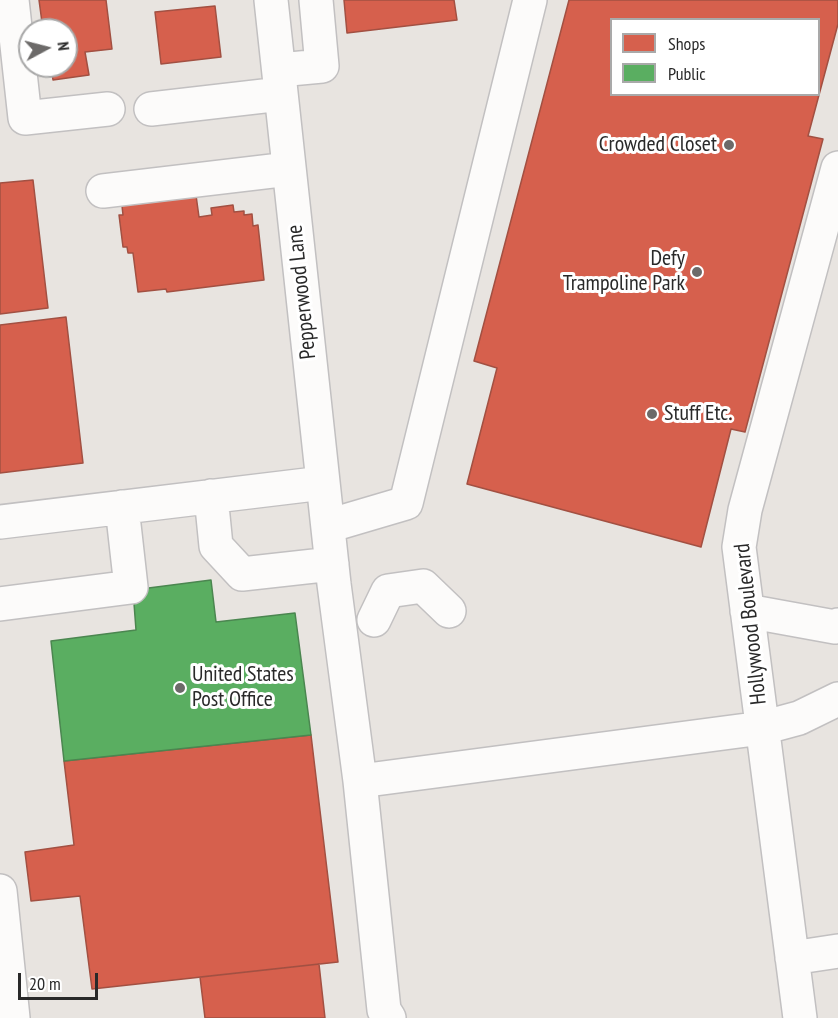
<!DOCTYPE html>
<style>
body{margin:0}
#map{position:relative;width:838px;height:1018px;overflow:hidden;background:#e8e4e0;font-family:"PT Sans Narrow",sans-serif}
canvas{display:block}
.legend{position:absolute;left:610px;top:18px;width:210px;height:78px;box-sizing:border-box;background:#fff;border:2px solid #a9a9a9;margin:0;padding:8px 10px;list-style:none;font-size:18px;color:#292929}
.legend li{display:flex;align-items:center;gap:12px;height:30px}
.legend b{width:30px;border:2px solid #a9a9a9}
.north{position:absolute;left:18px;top:18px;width:60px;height:60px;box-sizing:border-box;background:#fff;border:2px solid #a9a9a9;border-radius:50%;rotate:83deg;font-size:16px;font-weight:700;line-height:24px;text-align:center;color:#292929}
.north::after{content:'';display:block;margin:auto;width:21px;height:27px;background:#6c6a69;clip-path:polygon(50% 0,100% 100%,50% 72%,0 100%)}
.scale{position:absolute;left:18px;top:973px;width:80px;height:27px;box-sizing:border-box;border:3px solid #292929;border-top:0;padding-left:8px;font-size:18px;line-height:21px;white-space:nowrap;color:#292929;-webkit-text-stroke:4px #fff;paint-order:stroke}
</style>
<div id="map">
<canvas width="838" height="1018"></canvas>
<ul class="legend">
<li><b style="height:16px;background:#d6604d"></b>Shops</li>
<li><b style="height:16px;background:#5aae61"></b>Public</li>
</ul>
<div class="north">N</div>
<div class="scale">20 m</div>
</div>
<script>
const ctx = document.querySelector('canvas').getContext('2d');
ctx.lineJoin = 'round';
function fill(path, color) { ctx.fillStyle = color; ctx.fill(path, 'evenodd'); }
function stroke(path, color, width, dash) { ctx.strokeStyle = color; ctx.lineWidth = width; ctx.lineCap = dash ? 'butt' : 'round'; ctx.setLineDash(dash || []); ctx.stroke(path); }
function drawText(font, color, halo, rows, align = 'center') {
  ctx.font = font + ' "PT Sans Narrow",sans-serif'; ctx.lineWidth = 6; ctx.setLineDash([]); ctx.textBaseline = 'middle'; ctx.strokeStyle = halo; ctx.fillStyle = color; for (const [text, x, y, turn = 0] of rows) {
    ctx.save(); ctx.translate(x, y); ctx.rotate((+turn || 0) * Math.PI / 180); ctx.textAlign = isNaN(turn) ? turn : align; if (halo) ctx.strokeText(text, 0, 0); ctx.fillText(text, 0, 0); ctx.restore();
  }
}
const shops = new Path2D(`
 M39,0h67l6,49 -27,3 4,23 -36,5 -2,-14h15v-36h-23z
 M344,0h110l3,20 -110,13z
 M569,0h269v24l-30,112 15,3 -78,293 -14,-3 -30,118 -234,-63 30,-116 -23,-7zM612,20h206v74h-206z
 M215,6l6,51 -60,7 -6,-52z
 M33,180l15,128 -48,6v-131z
 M195,188l4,29 13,-2 -1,-7 22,-3 1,7 10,-1v4l8,-1 1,12 5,-1 6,55 -97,12 -1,-3 -28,3 -5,-39h-5l-1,-6h-4l-4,-32h4l-2,-18z
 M66,317l17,146 -83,10v-148z
 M311,735l27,227 -246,27 -12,-93 -49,5 -6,-49 49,-7 -10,-84z
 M319,964l6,54h-120l-5,-41z`);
const public = new Path2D(`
 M211,580l5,42 79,-9 16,122 -247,26 -13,-120 85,-11 -3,-40z`);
const minor = new Path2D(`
 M12,0l13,118 83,-9
 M271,0l63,584 26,197 24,229 5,8
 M279,70l43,-4 -6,-66
 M151,109l130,-15
 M103,191l186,-22
 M211,496l5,50 26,28 90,-10
 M0,522l323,-39
 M328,526l78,-23 124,-503
 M0,604l131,-17 -9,-80
 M747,611l88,16 3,-2
 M374,620l14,-29 35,-5 26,25
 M360,781l402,-53 37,-10 39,-19
 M0,891l13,127
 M792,958l46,-7
 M800,1018l-61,-471 6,-37 93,-342`);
const markers = [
 [729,145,6,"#6c6a69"],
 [697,272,6,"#6c6a69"],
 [652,414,6,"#6c6a69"],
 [180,688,6,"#6c6a69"]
];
const poiNames = [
 ["Crowded Closet",717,145],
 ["Defy",685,259],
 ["Trampoline Park",685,284],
 ["Stuff Etc.",664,414,"left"],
 ["United States",192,675,"left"],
 ["Post Office",192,700,"left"]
];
const streetNames = [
 ["Pepperwood Lane",302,292,-96],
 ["Hollywood Boulevard",751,624,-96]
];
fill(shops, '#d6604d');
stroke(shops, '#a25042', 1.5);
fill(public, '#5aae61');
stroke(public, '#4b8650', 1.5);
stroke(minor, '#c2c0c1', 36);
stroke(minor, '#fcfbfa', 33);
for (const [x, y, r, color] of markers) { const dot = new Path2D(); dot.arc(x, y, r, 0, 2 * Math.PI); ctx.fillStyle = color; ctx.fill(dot); stroke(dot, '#fff', 2); }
drawText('22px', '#292929', '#fff', poiNames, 'right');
drawText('22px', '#292929', '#fff', streetNames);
</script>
